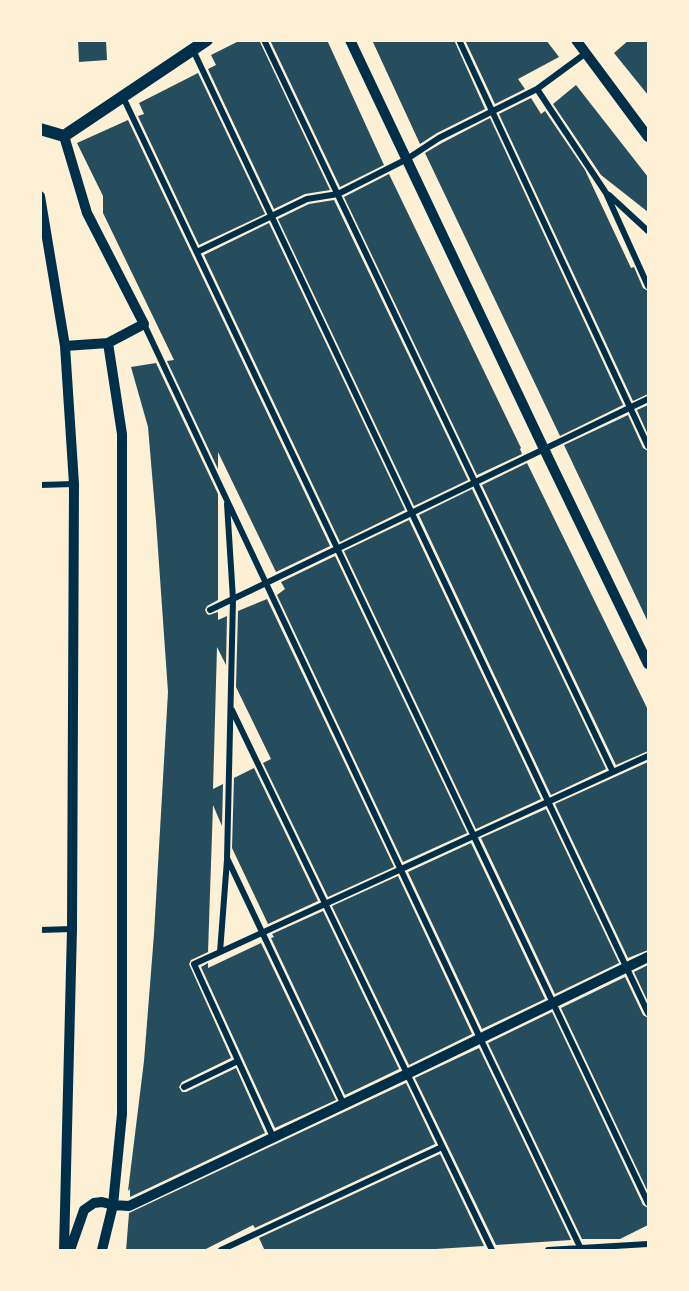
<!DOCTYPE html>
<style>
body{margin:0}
#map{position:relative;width:689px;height:1291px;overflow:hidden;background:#fdf0d5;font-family:"Roboto Serif",serif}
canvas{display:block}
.frame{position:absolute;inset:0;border:42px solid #fdf0d5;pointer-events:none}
</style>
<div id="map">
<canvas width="689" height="1291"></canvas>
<div class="frame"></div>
</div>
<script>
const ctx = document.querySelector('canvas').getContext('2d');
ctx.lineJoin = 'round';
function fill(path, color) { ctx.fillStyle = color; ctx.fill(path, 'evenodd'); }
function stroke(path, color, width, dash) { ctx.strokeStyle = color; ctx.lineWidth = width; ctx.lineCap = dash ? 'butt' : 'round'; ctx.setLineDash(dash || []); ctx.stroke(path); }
const building = new Path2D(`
 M78,40h28l1,20 -28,2z
 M241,40h18l71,150 -25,4 -31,15 -66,-140 8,-4 -5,-10z
 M270,40h57l57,125 -44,22z
 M372,40h82l31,69 -48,24 -17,11z
 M465,40h81l13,17 -41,22 7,10 -30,15z
 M629,40h19v55l-34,-42z
 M198,73l67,141 -66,31 -61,-129 6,-2 -5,-11z
 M576,85l72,92v35l-47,-37 -48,-71z
 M531,98l10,16 4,-3 40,59 46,98 3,-1 9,21 5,3v103l-15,7 -134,-287z
 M490,118l133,287 -63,31 -135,-283 17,-10z
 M128,120l202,426 -54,26 -58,-120v17l-51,-108 7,-1 -71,-147v-17l-26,-53z
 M389,174l132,274 -1,1 2,5 -45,21 -133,-278z
 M334,200l134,280 -54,26 -136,-287 31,-15z
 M269,223l136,287 -65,32 -136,-287z
 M156,363l62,131v106l-11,6 -2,4 2,4 2,1 9,-3v8l9,-4 -1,49 -9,-18 -4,142 10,-5 -1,42 -9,-21 -5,147 -17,8 -2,4 42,94 -49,24 -3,5 3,5h4l50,-24 29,65 -135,64v-8l-2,2 16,-130 10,-127 14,-242 -12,-171 -8,-94 -17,-60z
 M648,405v30l-11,-25z
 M628,415l15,33 5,3v171l-84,-177z
 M527,463l121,247v41l-32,14 -134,-280z
 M472,489l134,280 -55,26 -132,-280z
 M409,520l132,279 -65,30 -132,-278z
 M335,556l132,277 -64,29 -126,-267 8,-6 -4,-7z
 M267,599l127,268 -66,30 -65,-134 8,-4 -35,-72 2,-76z
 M648,762v188l-20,8 -73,-154z
 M254,768l64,133 -50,23 -36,-76 2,-70z
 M546,809l73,154 -64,31 -74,-156z
 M471,843l74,156 -63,30 -74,-157z
 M398,876l74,158 -63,31 -77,-159z
 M323,911l76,158 -54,26 -74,-157 3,-1 -2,-3z
 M261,943l75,157 -61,28 -74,-161 7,-4v5z
 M648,965v37l-14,-30z
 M625,977l18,38 5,3v174l-87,-184z
 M552,1012l91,193 5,3v17l-28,14h-38l-94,-196z
 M479,1048l92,192 -75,5 -81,-167z
 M406,1083l29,61 -180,84 -2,-3 -51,26h-76l3,-38z
 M440,1154l44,92 -80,5h-139l-6,-13z`);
const minor = new Path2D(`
 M264,40l349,732
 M459,40l189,406
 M193,50l455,963
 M537,89l69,104 42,93
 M123,97l525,1106
 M609,195l39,36
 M197,252l110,-53 31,-5 69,-35 32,-21 98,-49 49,-36
 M144,324l336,714 101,211
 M40,485l34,-1
 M227,504l6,95 -6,259 116,245
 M210,610l438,-211
 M232,710l260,540
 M40,930l32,-1
 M220,952l7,-92
 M184,1087l54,-26
 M273,1137l-79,-173 454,-208
 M221,1250l221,-103
 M548,1250l100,-6`);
const tertiary = new Path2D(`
 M350,40l194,409 104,215
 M576,40l72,97
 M64,136l23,77 57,111 -36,19 -43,3
 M40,196l25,150 9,138 -2,445 -8,321
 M70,1250l14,-40 10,-7 8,-1 11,3 16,1 278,-132 241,-117
 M102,1250l11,-45 9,-91v-680l-14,-91`);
const secondary = new Path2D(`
 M40,129l24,7 143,-96`);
fill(building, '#264d5e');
stroke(minor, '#003049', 6);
stroke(tertiary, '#003049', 10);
stroke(secondary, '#003049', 12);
</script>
